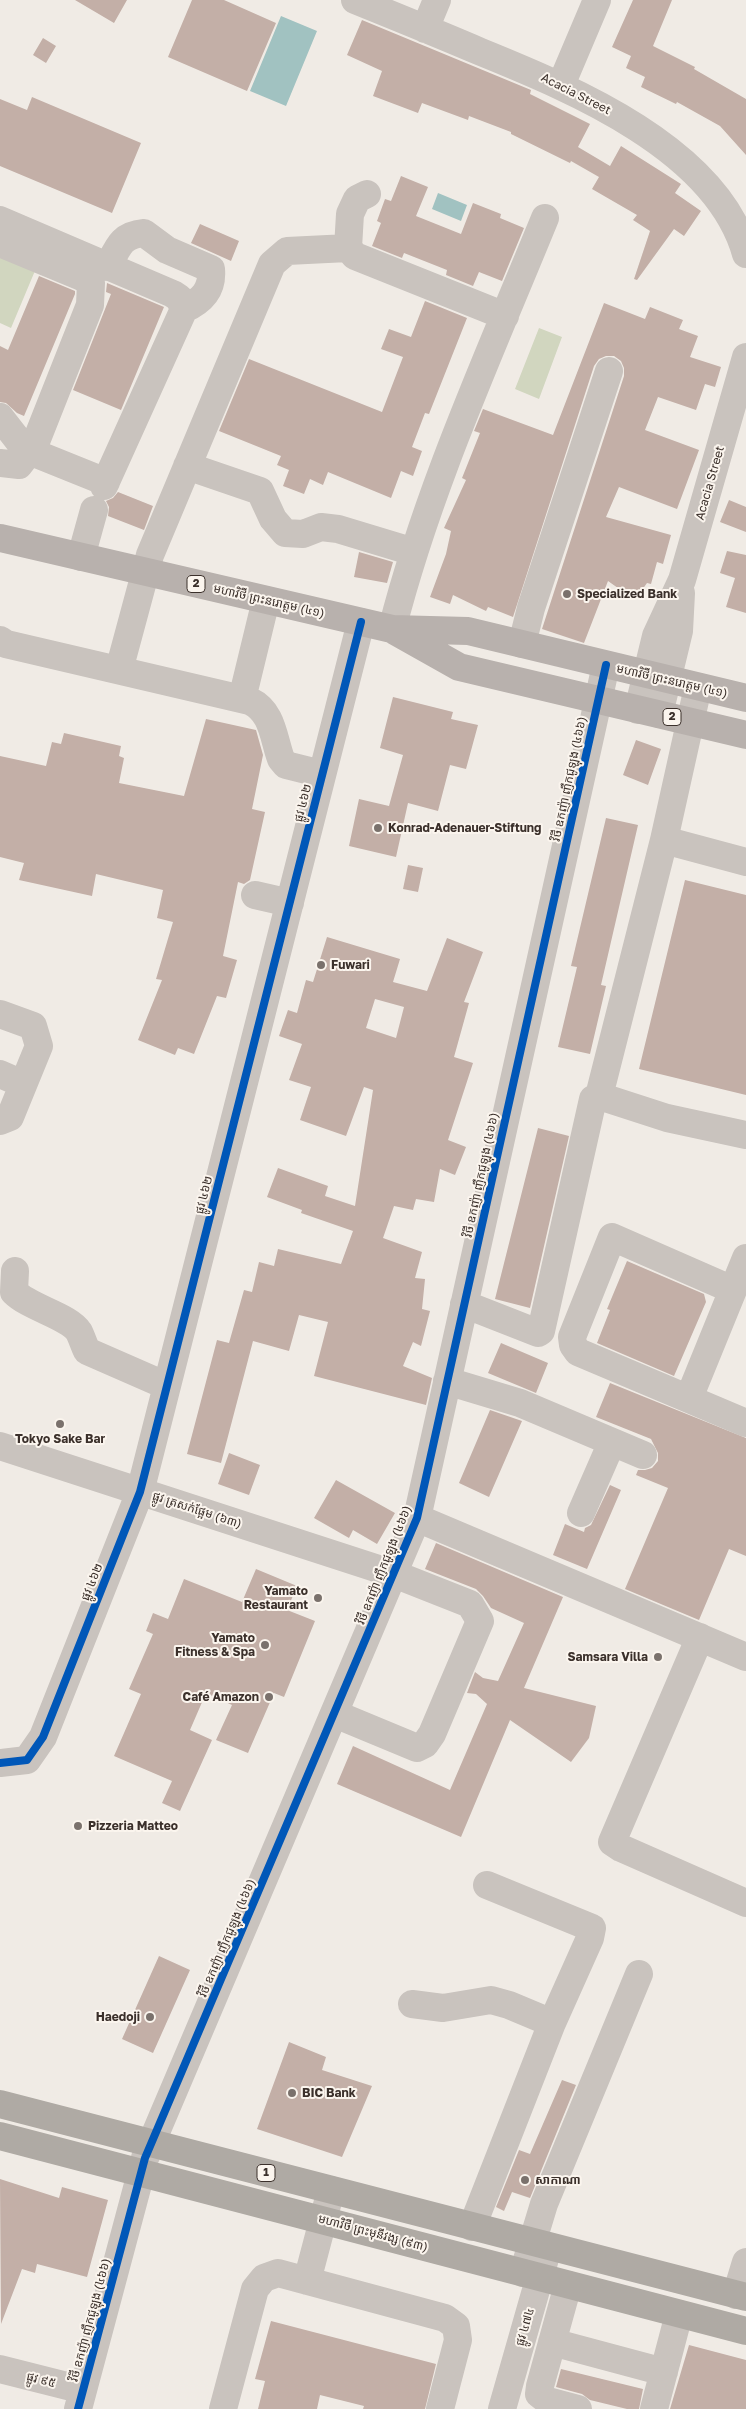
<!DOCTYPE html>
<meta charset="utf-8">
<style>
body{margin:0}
canvas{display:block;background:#f0ebe5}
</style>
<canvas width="746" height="2409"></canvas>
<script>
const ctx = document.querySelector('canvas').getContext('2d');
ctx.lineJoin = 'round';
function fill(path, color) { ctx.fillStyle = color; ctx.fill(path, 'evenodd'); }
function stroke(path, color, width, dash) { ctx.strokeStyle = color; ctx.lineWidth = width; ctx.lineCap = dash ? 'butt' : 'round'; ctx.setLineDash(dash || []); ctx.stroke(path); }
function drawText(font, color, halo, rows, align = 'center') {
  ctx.font = font + ' "Golos Text","Noto Sans Khmer",sans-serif'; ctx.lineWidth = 4; ctx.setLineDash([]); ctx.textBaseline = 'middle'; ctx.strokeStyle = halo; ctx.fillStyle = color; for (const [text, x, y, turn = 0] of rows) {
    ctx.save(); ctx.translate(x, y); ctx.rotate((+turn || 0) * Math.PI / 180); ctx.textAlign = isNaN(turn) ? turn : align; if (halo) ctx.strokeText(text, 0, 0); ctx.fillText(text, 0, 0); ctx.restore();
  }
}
const green = new Path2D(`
 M0,250l37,16 -26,62 -11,-5z
 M539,328l23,9 -23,62 -24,-10z`);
const water = new Path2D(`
 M281,16l36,15 -31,75 -36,-15z
 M438,193l29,12 -6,16 -29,-12z`);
const building = new Path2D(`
 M75,0h52l-13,23z
 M192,0h32l52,23 -29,68 -79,-34z
 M633,0h39l-19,46 42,21 -1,2 52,30v56l-26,-29 -43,-24 -1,2 -35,-17 4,-10 -19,-9 5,-12 -19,-9z
 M362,20l169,70 -1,4 60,30 -12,23 32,19 11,-20 60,38 -6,9 26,18 -17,25 -10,-7 -37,51 -3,-1 16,-48 -17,-11 4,-5 -45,-26 7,-12 -28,-16 -1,2 -59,-29v-2l-42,-16 -1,4 -46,-17 -4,10 -45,-17 9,-25 -35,-16z
 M43,38l13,8 -10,17 -13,-8z
 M32,97l109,46 -29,70 -112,-47v-67l27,11z
 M401,176l27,11 -12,29 45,18 12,-31 28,11 -1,4 24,10 -22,53 -23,-9 -6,14 -27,-11 1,-5 -43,-17 -2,5 -30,-12 9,-23 -4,-2 8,-22 6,2z
 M200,224l39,17 -8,20 -40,-18z
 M39,276l36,15v3l-51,122 -7,-3 -11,-10 -6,-1v-56l8,4z
 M107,283l57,24 -43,103 -48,-20 38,-96 -5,-2z
 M425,301l42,17 -38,96 -4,-1 -13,34 10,4 -9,25 -12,-5 -10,27 -63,-26 -5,13 -13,-6 -6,15 -21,-8 6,-16 -12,-5 4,-9 -62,-25 30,-72 133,53 21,-55 -22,-8 8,-20 22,8z
 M604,303l41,16 5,-12 33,13 -4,9 19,7 -8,21 31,10 -6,20 -10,-3 -9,26 -38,-13 -13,33 54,20 -22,59 -58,-22 -13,30 65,18 -8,29 -6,-2 -6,22 -4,-1 -12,17 -27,-19 -24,62 -42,-14 82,-253v-8l-3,-7 -7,-5h-8l-7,3 -5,7 -81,251 -25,-10 -2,4 -33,-16 -3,9 -20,-7 16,-43 5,-23 -7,-3 22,-48 -4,-2 18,-45 -6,-2 9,-22 70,26z
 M118,492l35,14 -9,24 -36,-14 1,-9 -3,-6 7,-3z
 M729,500l17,7v25l-26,-10z
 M727,551l19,4v58l-20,-6 9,-29 -15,-5z
 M359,552l34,10 -6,21 -33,-6z
 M393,697l60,15 -2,7 27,6 -12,44 -16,-4 -12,46 -30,-8 -12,54 -47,-11 10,-47 30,7 14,-51 -23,-7z
 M206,719l50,11 7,25 -11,54 13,3 -15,68 -6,4 -6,-2 -15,74 14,4 -11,38 -9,-2 -23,58 -16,-6 -3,7 -37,-15 24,-60 -6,-1 17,-57 -16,-4 6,-28 -67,-16 -4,22 -73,-16 5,-17 -24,-6v-101l46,10 6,-24 9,2 3,-11 57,13 -2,10 5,2 -5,25 65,13z
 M636,740l25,9 -13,36 -25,-10z
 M606,818l32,7 -37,160 5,1 -16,68 -32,-7 19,-80 -6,-1z
 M408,865l15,3 -5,24 -15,-3z
 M685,880l61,15v200l-107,-26z
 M327,937l73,22 -7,23 34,9 20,-53 36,14 -19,50 5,1 -15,54 19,6 -25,77 18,7 -11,28 -15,-6 -6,33 -18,-3 -3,11 -19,-4 -11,32 39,14 -7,26 10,1 -3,30 8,2 -9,35 -8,-4 -10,24 29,12 -6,27 -112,-29 14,-54 -29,-7 -10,36 -36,-10 -32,122 -34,-9 30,-114 12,3 15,-53 8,2 7,-30 15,4 4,-17 63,15 12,-33 -52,-18 1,-3 -35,-13 11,-29 50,18 -3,10 30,10 18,-116 -9,-3 -18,49 -46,-16 11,-33 -22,-7 13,-36 -23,-8 9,-26 9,3 9,-33 7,2zM375,999l29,8 -8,31 -30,-10z
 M538,1128l31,8 -39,172 -35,-9z
 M627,1261l77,33 2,8 -32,74 -77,-33 13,-33 -3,-1z
 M501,1343l47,20 -12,30 -48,-20z
 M610,1383l136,55v118l-17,-7 -30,71 -74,-31 43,-101 -32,-13 2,-5h7l7,-2 6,-7v-8l-7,-14 -55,-22z
 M490,1410l32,11 -33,76 -30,-14z
 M229,1453l31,12 -11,30 -31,-11z
 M336,1480l59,33 -18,31 -24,-14 -4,8 -35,-20z
 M610,1485l11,5 -34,79 -34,-14 12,-31 19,8 1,-4 6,-3z
 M436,1543l127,54 -39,91 72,18 -7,32 -18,24 -61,-42 -49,117 -124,-53 16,-38 97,44 37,-86 -11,-10 -9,-1 8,-21 8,6 15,3 26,-58 -33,-15 -8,-12 -7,-7 -51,-20z
 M256,1569l41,17 -10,24 28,11 -31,76 -10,-4 -26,60 -32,-13 16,-35 -26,-12 -16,37 22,10 -32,71 -18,-8 10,-22 -58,-25 27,-62 -12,-5 24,-55 -7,-3 7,-18 15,6 16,-40 58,23z
 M159,1956l31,14 -37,83 -31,-14z
 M289,2042l37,15 -4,13 50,16 -30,71 -85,-28z
 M562,2080l14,5 -46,113 -18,-6 -8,19 -8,-4 23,-57 11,4z
 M0,2179l59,19 3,-11 46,13 -21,77 -50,-13 -2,9 -13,-4 -21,55z
 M271,2321l165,43 -11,45h-62l1,-3 -44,-11 -3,14h-59l7,-28 -10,-2z
 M689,2345l57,15v49h-76z
 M561,2369l82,20 -4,20h-12l-37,-9 -8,-6 -26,-7z`);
const minor = new Path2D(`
 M355,0c42,17 84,34 126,52 91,37 236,97 265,202
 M425,29l12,-29
 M561,85l36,-85
 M367,194l-10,5 -7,15 -2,34 7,8 150,60
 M0,220l173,74 6,4 5,11 -80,177
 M0,243l82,34 9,6 -1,22 -55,139 -16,21 -19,-2
 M108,267c10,-20 13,-32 36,-34l23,17 44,19c2,21 -9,32 -27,40
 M0,417l21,27 8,7 77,31
 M187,466l73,25 13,28 12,14 18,1 18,-7 17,2 76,23
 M81,557l13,-47
 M392,629c36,-141 98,-276 153,-411
 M0,640l6,4 244,57c23,11 23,36 31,58l5,6 36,9
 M522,644l9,-36 78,-237
 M119,670l31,-115 122,-291 15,-13 61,-3
 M242,699l24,-99
 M638,710l18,-74 26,-56 64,-223
 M659,714l20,-83 2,-38
 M664,840l82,22
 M255,895l35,8
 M0,1014l33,12 6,20 -29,71 -10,4
 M0,1074l23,10
 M599,1096l65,-256 34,-153
 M15,1271l-1,21c16,16 55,24 65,40 3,6 5,13 8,19l80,35
 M733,1290l-121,-53 -40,100 1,8 5,7 168,71
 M464,1304l74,29 3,-2 52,-232 6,-3 68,22 79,17
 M447,1381l73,22 123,52
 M689,1398l57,-140
 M0,1446l394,128 76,30 10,17 -48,113 -7,10 -8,4 -82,-34
 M581,1513l31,-71
 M417,1518l329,139
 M700,1637l-88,205 9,6 125,55
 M0,1763l27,-3 16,-23 97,-245 221,-870
 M412,2004l31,4 48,-8 18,5 43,18
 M472,2227l80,-204 38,-85 2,-10 -105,-43
 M523,2273l21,-69 95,-230
 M307,2281l24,-91
 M568,2285l-28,101 -1,8 9,7 30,8
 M736,2295l10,-33
 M552,2342l112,30
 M0,2369l83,21
 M78,2409l67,-251 272,-640 189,-853
 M223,2409l32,-120 9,-11 14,-5 167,45 11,8 2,14 -18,69
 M502,2409l44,-154
 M654,2409l25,-95`);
const major = new Path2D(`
 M0,538l392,91 76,2 278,67
 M395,631l64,36 287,68`);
const highway = new Path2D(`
 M0,2104l746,193
 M0,2136l746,195`);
const cycleway = new Path2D(`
 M0,1763l27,-3 16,-23 97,-245 221,-870
 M78,2409l67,-251 272,-640 189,-853`);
const markers = [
 [567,594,5,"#7a716c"],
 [378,828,5,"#7a716c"],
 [321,965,5,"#7a716c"],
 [60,1424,5,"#7a716c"],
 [318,1598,5,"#7a716c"],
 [265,1645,5,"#7a716c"],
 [658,1657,5,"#7a716c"],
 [269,1697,5,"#7a716c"],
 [78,1826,5,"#7a716c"],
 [150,2017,5,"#7a716c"],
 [292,2093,5,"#7a716c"],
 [525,2180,5,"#7a716c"]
];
const shields = [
 [196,584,18],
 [672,717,18],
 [266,2173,18]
];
const shieldNames = [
 ["2",196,584],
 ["2",672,717],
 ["1",266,2173]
];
const streetNames = [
 ["Acacia Street",576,94,27],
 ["Acacia Street",710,483,-74],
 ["មហាវិថី ព្រះនរោត្តម (៤១)",269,601,13],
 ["មហាវិថី ព្រះនរោត្តម (៤១)",672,681,13],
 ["វិថី ឧកញ៉ា ញឹកជូឡុង (៤៦៦)",569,779,-78],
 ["ផ្លូវ ៤៦២",303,803,-76],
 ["វិថី ឧកញ៉ា ញឹកជូឡុង (៤៦៦)",481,1175,-78],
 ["ផ្លូវ ៤៦២",204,1195,-76],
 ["ផ្លូវ ត្រសក់ផ្អែម (៦៣)",197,1510,18],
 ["វិថី ឧកញ៉ា ញឹកជូឡុង (៤៦៦)",384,1565,-68],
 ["ផ្លូវ ៤៦២",92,1582,-68],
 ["វិថី ឧកញ៉ា ញឹកជូឡុង (៤៦៦)",227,1938,-67],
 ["មហាវិថី ព្រះមុនីវង្ស (៩៣)",373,2233,15],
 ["វិថី ឧកញ៉ា ញឹកជូឡុង (៤៦៦)",90,2320,-75],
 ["ផ្លូវ ៤៧៤",525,2327,-74],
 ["ផ្លូវ ៩៥",41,2380,14]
];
const poiNames = [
 ["Specialized Bank",577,594],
 ["Konrad-Adenauer-Stiftung",388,828],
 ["Fuwari",331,965],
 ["Tokyo Sake Bar",60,1439,"center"],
 ["Yamato",308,1591,"right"],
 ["Restaurant",308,1605,"right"],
 ["Yamato",255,1638,"right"],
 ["Fitness & Spa",255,1652,"right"],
 ["Samsara Villa",648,1657,"right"],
 ["Café Amazon",259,1697,"right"],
 ["Pizzeria Matteo",88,1826],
 ["Haedoji",140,2017,"right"],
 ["BIC Bank",302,2093],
 ["សាកាណា",535,2180]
];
fill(green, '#d1d6bf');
fill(water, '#a1c2c1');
fill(building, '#c3afa7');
stroke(minor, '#c9c3be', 28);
stroke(major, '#b8b1ad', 28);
stroke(highway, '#afaaa4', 28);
stroke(cycleway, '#0057b8', 8);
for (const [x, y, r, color] of markers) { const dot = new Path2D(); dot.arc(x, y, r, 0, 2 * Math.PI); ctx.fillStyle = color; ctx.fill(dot); stroke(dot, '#fbf5ee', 2); }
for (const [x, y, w] of shields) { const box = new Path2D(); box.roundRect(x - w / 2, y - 8.5, w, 17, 4); ctx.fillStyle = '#fbf5ee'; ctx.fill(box); stroke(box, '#3b302b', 1); }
drawText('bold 11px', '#3b302b', null, shieldNames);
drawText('12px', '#3b302b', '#fbf5ee', streetNames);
drawText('bold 12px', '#3b302b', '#fbf5ee', poiNames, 'left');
</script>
